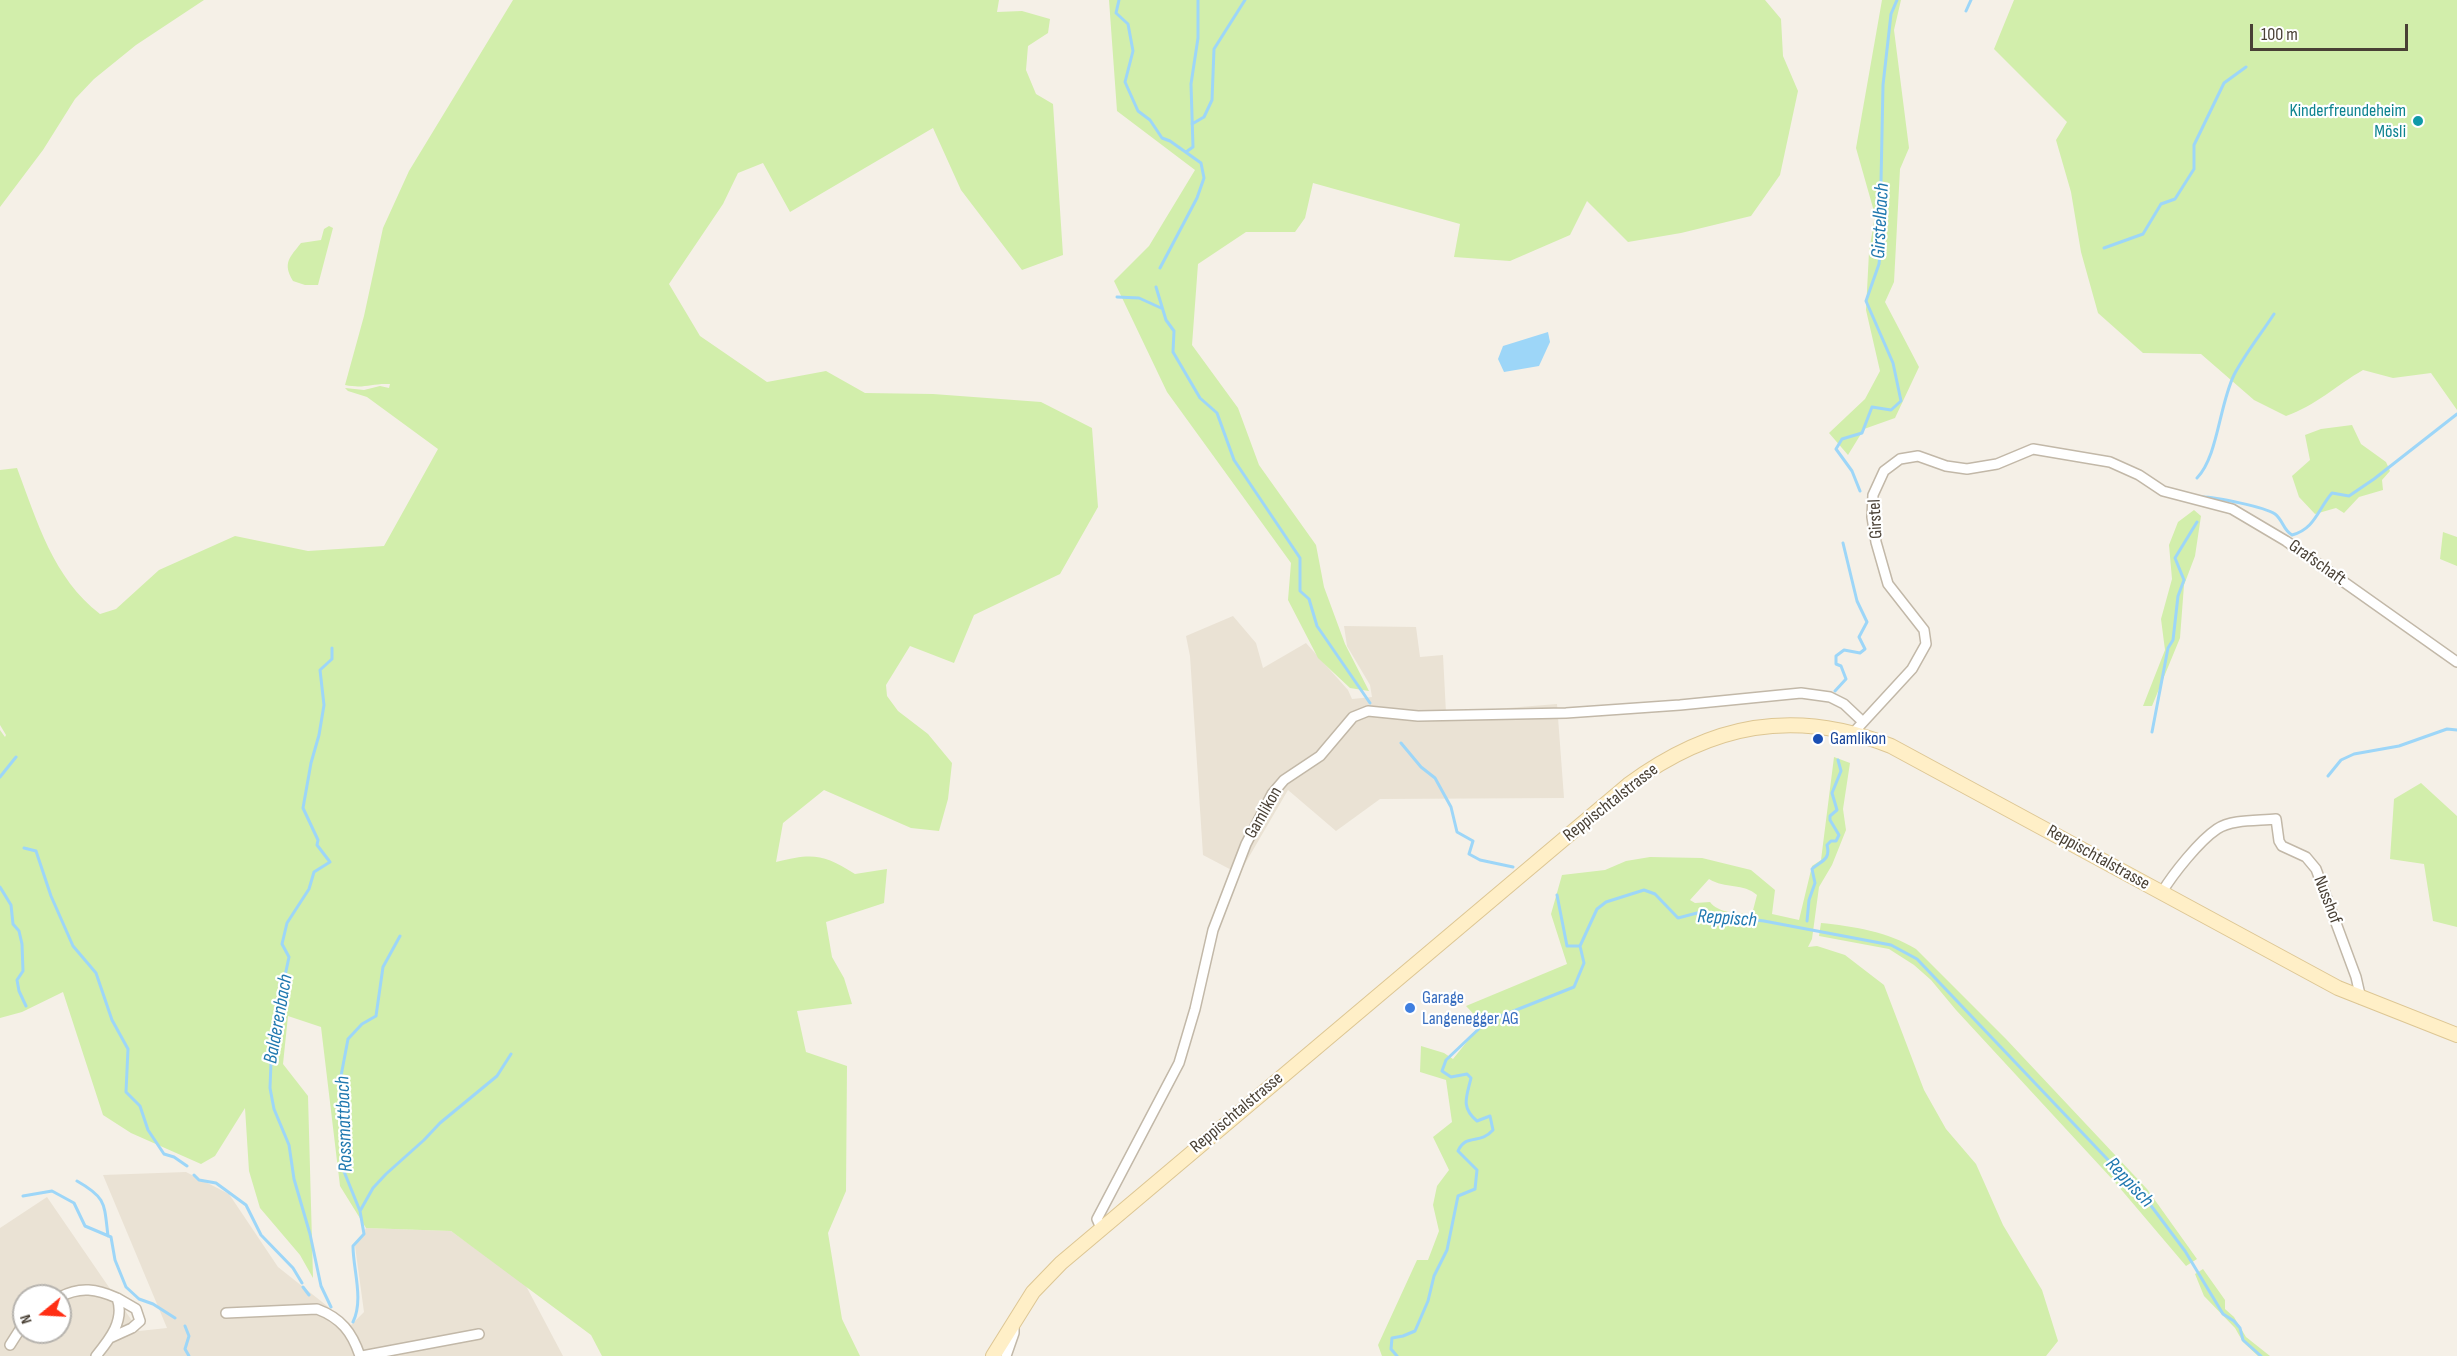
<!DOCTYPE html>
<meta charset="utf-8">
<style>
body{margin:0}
#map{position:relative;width:2457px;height:1356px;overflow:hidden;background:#f5f0e7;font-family:"Sofia Sans Condensed",sans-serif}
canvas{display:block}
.north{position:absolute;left:12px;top:1284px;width:60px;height:60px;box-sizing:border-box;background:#fff;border:2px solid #b6b3ae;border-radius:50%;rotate:252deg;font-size:16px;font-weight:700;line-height:24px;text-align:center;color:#494035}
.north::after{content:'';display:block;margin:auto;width:21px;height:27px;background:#ff2e14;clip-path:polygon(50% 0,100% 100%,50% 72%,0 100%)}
.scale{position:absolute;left:2250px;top:24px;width:158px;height:27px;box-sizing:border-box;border:3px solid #494035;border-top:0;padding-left:8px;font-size:18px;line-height:21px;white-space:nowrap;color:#494035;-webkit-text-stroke:4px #fff;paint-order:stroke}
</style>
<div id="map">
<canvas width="2457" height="1356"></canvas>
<div class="north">N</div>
<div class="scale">100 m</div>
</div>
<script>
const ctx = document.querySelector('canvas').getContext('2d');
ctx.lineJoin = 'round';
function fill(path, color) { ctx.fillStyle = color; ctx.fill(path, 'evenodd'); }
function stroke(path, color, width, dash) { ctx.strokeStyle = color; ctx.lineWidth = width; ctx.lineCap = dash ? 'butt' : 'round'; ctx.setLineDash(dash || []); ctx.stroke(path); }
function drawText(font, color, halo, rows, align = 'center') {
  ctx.font = font + ' "Sofia Sans Condensed",sans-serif'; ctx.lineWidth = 4.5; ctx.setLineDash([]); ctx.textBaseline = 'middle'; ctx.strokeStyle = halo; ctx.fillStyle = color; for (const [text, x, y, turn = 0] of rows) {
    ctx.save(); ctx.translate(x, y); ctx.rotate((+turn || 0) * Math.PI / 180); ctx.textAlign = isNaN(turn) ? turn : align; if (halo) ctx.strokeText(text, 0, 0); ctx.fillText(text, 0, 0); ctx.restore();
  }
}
const residential = new Path2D(`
 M1233,616l23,27 7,25 43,-25 42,47 4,9 20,-2 -2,-12 -23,-39 -3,-20 72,1 4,30 23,-2 3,58 111,-9 7,94 -184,1 -44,32 -48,-41 -49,84 -36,-19 -13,-199 -4,-20z
 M186,1172l43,22 49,73 73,58 13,-13 -9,-66 11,-18 85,3 74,53 38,72h-563v-128l47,-31 92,134 28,-3 -64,-153zM24,1296h36v36h-36z`);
const green = new Path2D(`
 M0,0h204l-68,45 -42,34 -19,20 -32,51 -43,57z
 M513,0h486l-2,12 25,-1 28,8 -2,14 -20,13 -2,24 10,24 17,10 10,151 -41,15 -61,-80 -28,-62 -143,84 -27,-49 -25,10 -15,31 -54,80 31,52 67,46 59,-11 39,22 68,1 108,8 51,26 6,79 -38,67 -86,41 -20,48 -44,-17 -24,39 1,11 11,15 30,23 24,29 -4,36 -9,32 -28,-3 -87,-38 -41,33 -7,39c37,-9 47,-8 79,12l32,-5 -3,34 -58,19 6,35 12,21 8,26 -55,7 9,41 41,14 -1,125 -18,42 14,86 18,37h-258l-11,-21 -140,-104 -85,-3 -26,-42 -19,-159 -33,-11 -5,48 25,32 5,182 -13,-23 -40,-47 -11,-37 -4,-63 -30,48 -14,8 -70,-31 -28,-18 -40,-123 -41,20 -22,6v-288l5,7 1,-2 -6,-10v-255l17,-2c20,53 36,110 83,146l16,-5 43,-39 76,-34 73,15 76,-5 54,-97 -71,-52 -19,-6 -3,-3 19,2 16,-4 9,2 1,-4c-19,-1 -25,5 -45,1l19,-69 19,-88 26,-57z
 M1109,0h656l16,19 2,37 15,35 -18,84 -29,41 -70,17 -53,9 -41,-41 -17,34 -60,26 -56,-4 6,-33 -147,-41 -8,35 -10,14h-49l-48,32 -6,81 46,63 21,57 57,80 8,42 21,57 24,47 -19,-3 -32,-30 -30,-58 3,-37 -124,-171 -53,-111 35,-35 46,-76 -78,-59z
 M1882,0h19l-7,30 15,118 -9,21 -6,113 -9,20 34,65 -24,51 -31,11 -16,26 -19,-22 36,-34 15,-28 -14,-61 3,-58 6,-37 -19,-67z
 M2014,0h443v410l-26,-37 -38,5 -30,-8c-26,15 -48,36 -77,46l-32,-16 -53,-46 -58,-1 -45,-40 -17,-61 -10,-60 -15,-52 11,-18 -73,-73z
 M329,226l4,2 -15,57h-13l-12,-4c-11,-18 -3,-24 8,-38l20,-3 3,-11z
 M2352,425l9,19 25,18 4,9 -8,9 1,10 -24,7 -15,16 -8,-5 -21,6 -16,-17 -7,-21 18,-16 -5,-25 16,-6z
 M2194,510l7,6 -6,40 -11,29 -4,53 -28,68h-9l22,-56 -4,-31 11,-40 -3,-34 9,-23z
 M2443,532l14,5v29l-17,-7z
 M1834,757l16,6 -7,46 3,21 -14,35 -13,22 -7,52 -4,8 9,-1 28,9 39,30 40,105 22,39 30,35 27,61 39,65 16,51 -12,15h-664l-4,-11 39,-85h11l11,-29 -6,-26 4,-19 12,-16 -16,-33 19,-15 -6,-42 -26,-8 1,-26 23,7 9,6 29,-36 -16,-17 101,-42 -16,-50 11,-39 43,-5 21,-9 24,-4 52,1 49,12 24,20 -3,24 27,6 13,-54 9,-6zM1709,879c16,10 35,4 48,16l-5,19c-13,0 -34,-1 -42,-12l-15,1 -5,-3z
 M2421,783l36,33v111l-24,-6 -9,-57 -34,-5 4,-60z
 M1821,923c31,3 68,9 95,26l90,90 141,150 50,70 -11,7 -73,-86 -157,-170 -25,-30 -17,-15 -25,-16 -70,-13z
 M2203,1269l22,31v9l9,8 12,20 24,19h-12l-15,-14 -8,-14 -31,-32 -9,-22z`);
const water = new Path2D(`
 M1548,332l2,10 -11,24 -35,6 -6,-13 5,-13z`);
const stream = new Path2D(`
 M1119,0l-3,13 12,11 5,27 -8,31 13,29 12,9 12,18 8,3 31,22 3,15 -7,20 -37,70
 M1966,11l5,-11
 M1192,124l12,-7 8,-17 2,-51 31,-49
 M1186,152l7,-5 -2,-63 7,-46v-38
 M2104,248l39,-14 18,-30 14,-5 19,-30v-24l30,-62 22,-16
 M1156,287l10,33 8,11 -1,21 27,46 17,15 17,47 66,98v33l9,8 8,27 53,77
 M1117,297l22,1 22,10
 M2197,478c21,-22 22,-72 37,-103 11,-21 27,-41 40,-61
 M1860,491l-8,-20 -16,-22 6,-10 20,-6 10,-26 19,3 10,-9 -8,-38 -27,-62 13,-37 5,-47 -3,-35 2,-97 8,-71 6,-14
 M2202,497c13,0 63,10 73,17 8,6 8,16 17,21 23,-6 26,-26 40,-42l17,3 25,-17 83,-65
 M1835,691l11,-12 -5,-13 -5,-2v-8l8,-6 16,3 5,-4 -6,-12 8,-15 -10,-21 -14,-58
 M2152,732l16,-84 5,-8 5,-44 6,-16 -9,-22 22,-36
 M1401,743l20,24 14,11 16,29 6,25 16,9 -4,13 11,6 33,7
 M2328,776l13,-16 13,-6 45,-8 48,-17 10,1
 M0,777l16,-20
 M24,848l12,3 15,45 22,50 23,27 16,47 16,29 -2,43 14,14 8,24 16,24 10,3 13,9
 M0,887l11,18 2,19 6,7 3,13 1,27 -6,9 2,11 7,15
 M1557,895l10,51h13
 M1807,921l2,-21 6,-17 -3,-14c9,-8 19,-9 15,-24l4,-4h5l3,-6 -9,-15v-4l7,-6 -5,-17 9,-22 -3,-11
 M194,1175l5,5 17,3 30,22 15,30 32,33 9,15
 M77,1181c30,17 27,23 31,55
 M23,1196l29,-5 22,12 11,23 26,11 4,23 11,27 13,12 14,5 22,14
 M360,1211l13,-23 13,-14 38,-34 16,-17 57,-47 14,-22
 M303,1287l6,8
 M331,1307l-10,-21 -11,-52 -16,-55 -5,-34 -15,-36 -4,-21 2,-51 17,-80 -7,-13 5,-21 22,-34 5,-17 16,-10 -13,-17 1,-5 -15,-32 8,-45 8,-28 5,-30 -4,-35 12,-11v-11
 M353,1322c11,-23 0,-52 0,-76l11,-12 -4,-23 -17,-42 -2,-93 7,-37 14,-15 14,-8 7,-49 17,-31
 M185,1326l4,10 -4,13 4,7
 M1397,1356l-6,-7 1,-11 11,-2 12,-5 13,-30 6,-25 13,-26 11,-54 17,-7 2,-19 -19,-19c8,-18 22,-6 35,-21l-3,-14 -13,5c-17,-14 -10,-25 -6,-43l-4,-4 -16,3 -9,-6 4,-11 40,-38 88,-35 10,-24 -4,-17 17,-37 9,-7 38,-12 11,4 23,24 19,-5 67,8 127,24 26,14 232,244 36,48 38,63 11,7 6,7 3,12 18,16`);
const street = new Path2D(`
 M1854,732l58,-63 14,-25 -2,-14 -36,-46 -12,-42 -4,-25 1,-22 11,-24 16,-12 18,-3 28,10 21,3 30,-5 36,-15 77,13 29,13 24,16 69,18 54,32 171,121
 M2162,892c11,-18 37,-51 55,-63 15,-10 41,-8 59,-10l3,22 3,5 24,11 10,12 40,108 5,22
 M1101,1228l-4,-9 82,-156 16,-54 18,-79 33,-86 26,-50 12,-14 36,-24 33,-39 15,-6 50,5 148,-3 114,-8 121,-12 29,4 14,7 18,17
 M60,1297c20,-11 37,-8 57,1 8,22 -7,41 -21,58
 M226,1313l91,-4c24,9 35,23 43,47
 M110,1338l22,-10 8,-7 -4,-12 -19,-11
 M10,1345l14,-22
 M362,1356l117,-22
 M1006,1356l8,-23v-6`);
const secondary = new Path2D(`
 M993,1356l40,-64 28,-29 567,-478c83,-61 166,-78 263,-39l447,242 119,47`);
const markers = [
 [2418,121,6,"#0f9aa8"],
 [1818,739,6,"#1a4fb4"],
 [1410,1008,6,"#3f7fe0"]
];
const cultureNames = [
 ["Kinderfreundeheim",2406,111],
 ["Mösli",2406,132]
];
const streetNames = [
 ["Girstel",1876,519,-93],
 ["Grafschaft",2317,563,35],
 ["Reppischtalstrasse",1611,803,-38],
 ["Gamlikon",1264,813,-60],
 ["Reppischtalstrasse",2098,858,29],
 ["Nusshof",2327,900,69],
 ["Reppischtalstrasse",1237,1113,-40]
];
const transitNames = [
 ["Gamlikon",1830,739]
];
const shopNames = [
 ["Garage",1422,998],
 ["Langenegger AG",1422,1019]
];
const waterNames = [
 ["Girstelbach",1881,221,-87],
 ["Reppisch",1727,919,4],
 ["Balderenbach",279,1019,-80],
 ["Rossmattbach",345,1124,-92],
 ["Reppisch",2129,1183,47]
];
fill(residential, '#eae2d4');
fill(green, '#d2eeab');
fill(water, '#9dd6f8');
stroke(stream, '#9dd6f8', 3);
stroke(street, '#c2b8a8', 12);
stroke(secondary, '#ddc693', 16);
stroke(street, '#fff', 9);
stroke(secondary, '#ffefc7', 14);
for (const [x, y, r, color] of markers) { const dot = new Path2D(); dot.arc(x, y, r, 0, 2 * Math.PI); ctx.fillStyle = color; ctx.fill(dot); stroke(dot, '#fff', 2); }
drawText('18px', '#0d838f', '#fff', cultureNames, 'right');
drawText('18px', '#494035', '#fff', streetNames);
drawText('18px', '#164399', '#fff', transitNames, 'left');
drawText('18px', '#366cbe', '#fff', shopNames, 'left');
drawText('italic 20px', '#1f78af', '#fff', waterNames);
</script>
